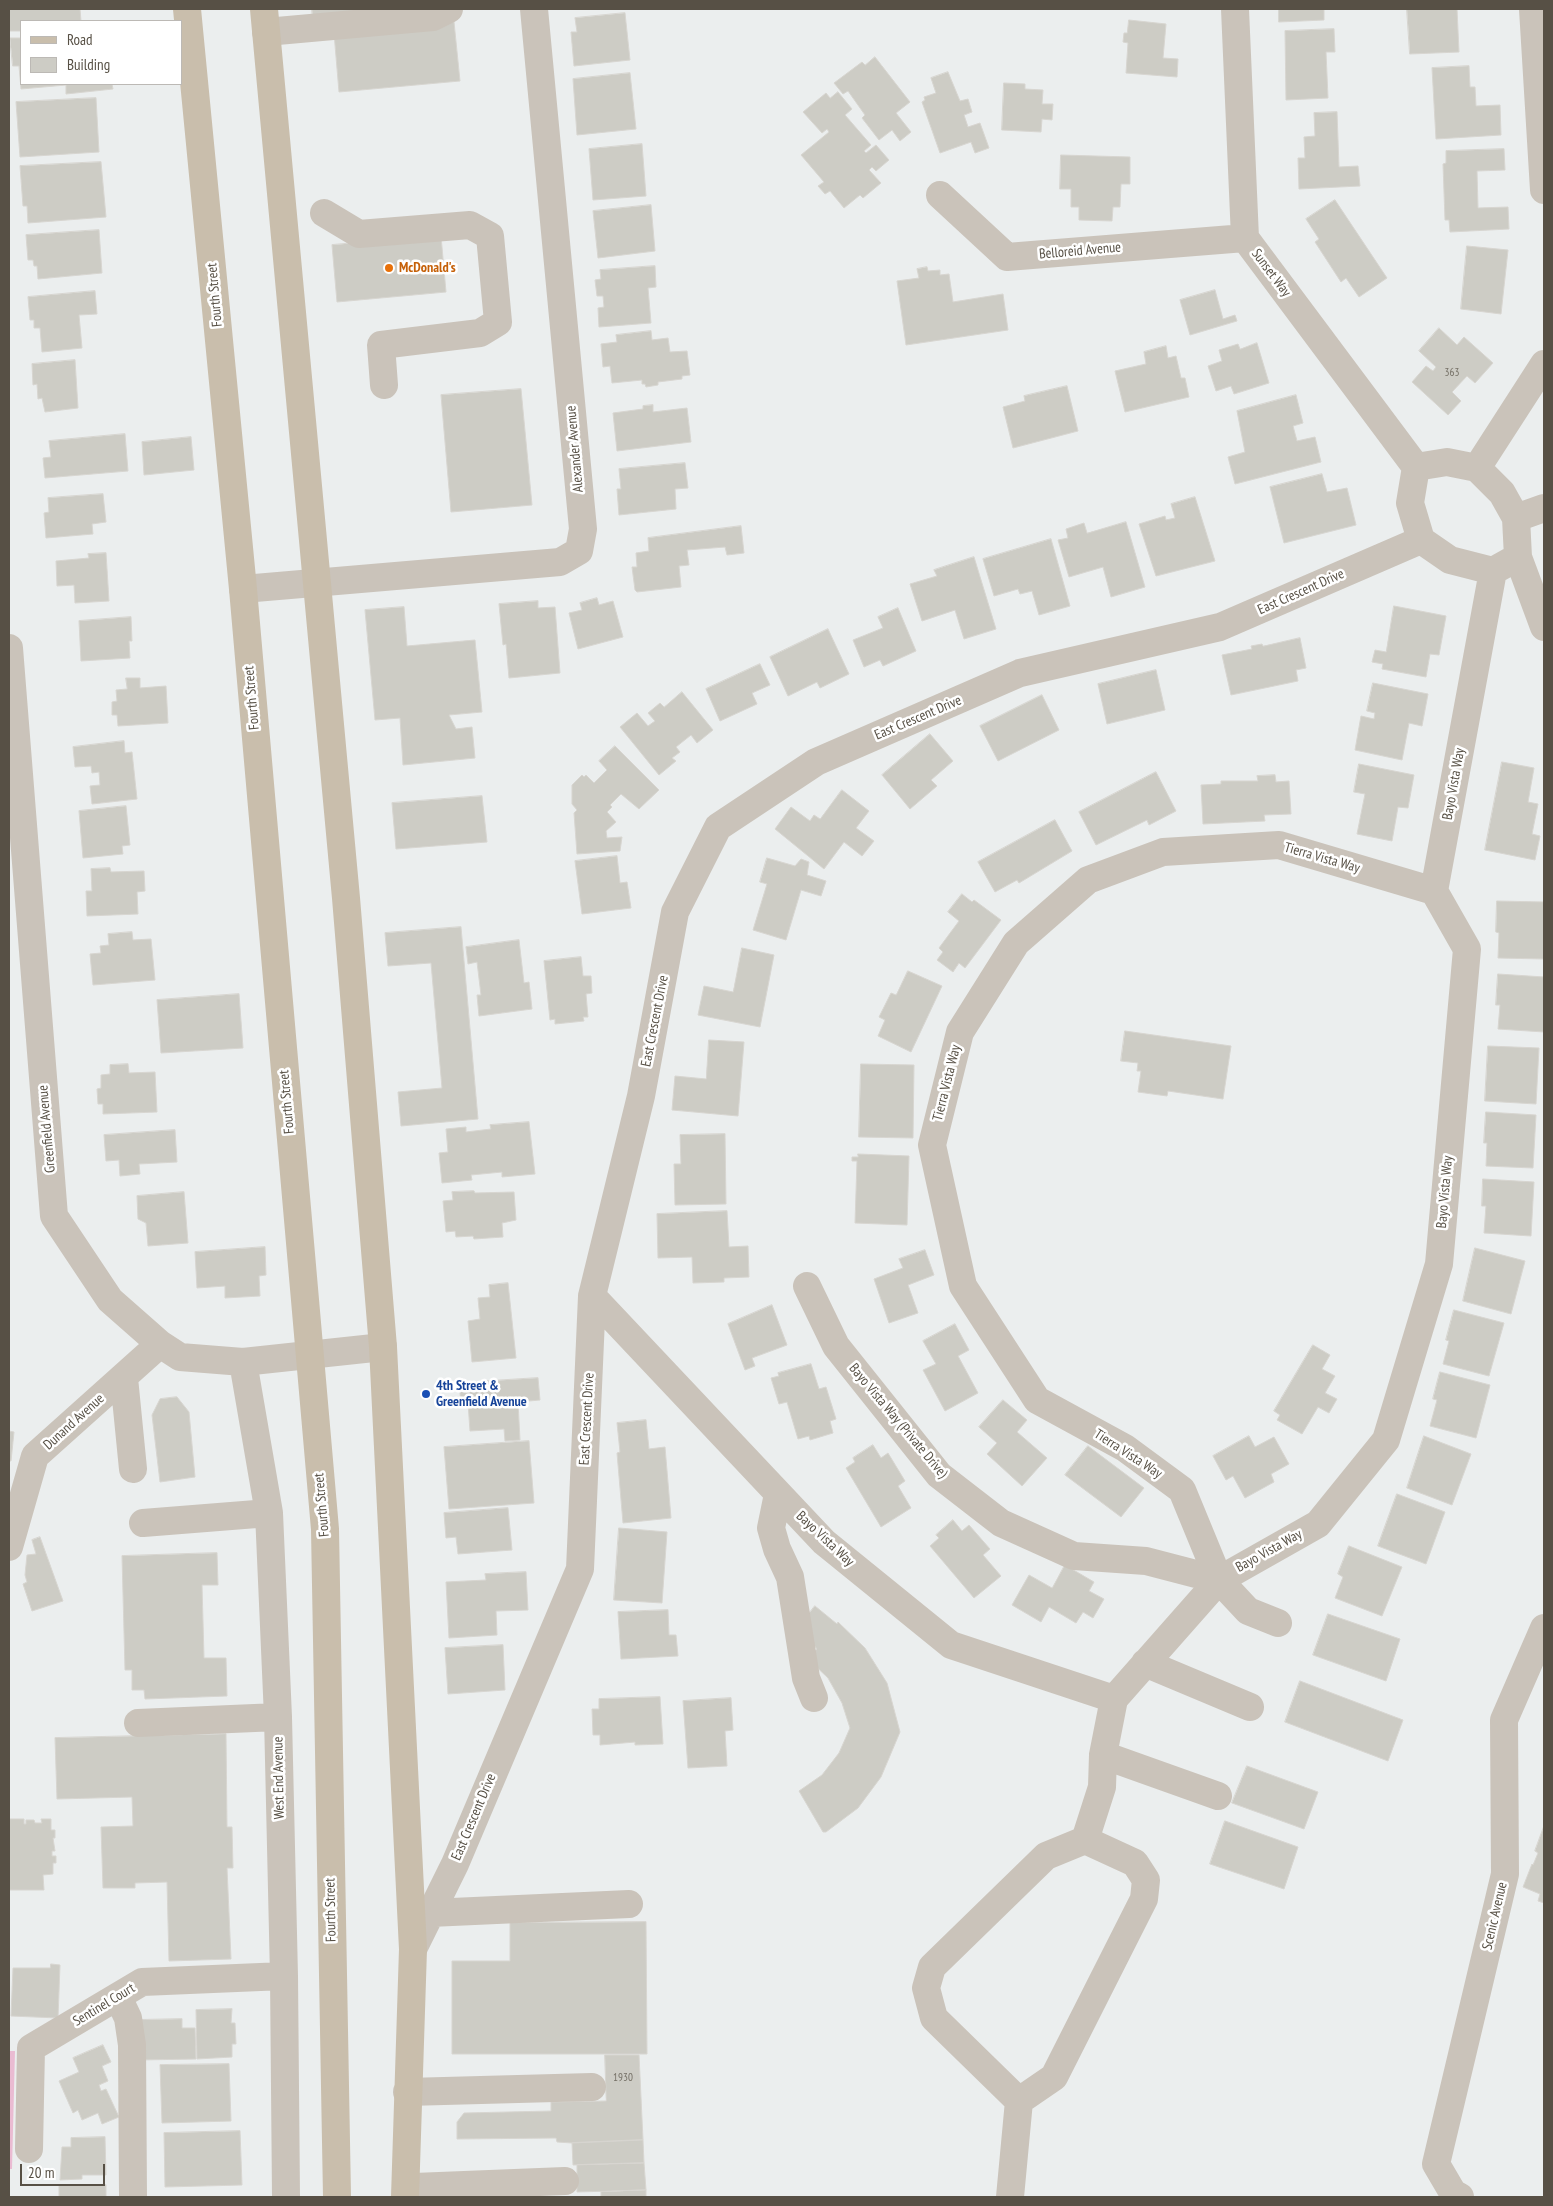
<!DOCTYPE html>
<style>
body{margin:0}
#map{position:relative;width:1553px;height:2206px;overflow:hidden;background:#ebeeee;font-family:"PT Sans Narrow",sans-serif}
canvas{display:block}
.frame{position:absolute;inset:0;border:10px solid #575045;pointer-events:none}
.legend{position:absolute;left:20px;top:20px;width:162px;height:65px;box-sizing:border-box;background:#fff;border:1px solid #bcb9b5;margin:0;padding:6px 9px;list-style:none;font-size:15px;color:#575045}
.legend li{display:flex;align-items:center;gap:10px;height:25px}
.legend b{width:25px;border:1px solid #bcb9b5}
.scale{position:absolute;left:20px;top:2164px;width:85px;height:22px;box-sizing:border-box;border:2px solid #575045;border-top:0;padding-left:6px;font-size:15px;line-height:18px;white-space:nowrap;color:#575045;-webkit-text-stroke:4px #fff;paint-order:stroke}
</style>
<div id="map">
<canvas width="1553" height="2206"></canvas>
<div class="frame"></div>
<ul class="legend">
<li><b style="height:6px;background:#c9beac"></b>Road</li>
<li><b style="height:14px;background:#cdccc5"></b>Building</li>
</ul>
<div class="scale">20 m</div>
</div>
<script>
const ctx = document.querySelector('canvas').getContext('2d');
ctx.lineJoin = 'round';
function fill(path, color) { ctx.fillStyle = color; ctx.fill(path, 'evenodd'); }
function stroke(path, color, width, dash) { ctx.strokeStyle = color; ctx.lineWidth = width; ctx.lineCap = dash ? 'butt' : 'round'; ctx.setLineDash(dash || []); ctx.stroke(path); }
function drawText(font, color, halo, rows, align = 'center') {
  ctx.font = font + ' "PT Sans Narrow",sans-serif'; ctx.lineWidth = 5; ctx.setLineDash([]); ctx.textBaseline = 'middle'; ctx.strokeStyle = halo; ctx.fillStyle = color; for (const [text, x, y, turn = 0] of rows) {
    ctx.save(); ctx.translate(x, y); ctx.rotate((+turn || 0) * Math.PI / 180); ctx.textAlign = isNaN(turn) ? turn : align; if (halo) ctx.strokeText(text, 0, 0); ctx.fillText(text, 0, 0); ctx.restore();
  }
}
const green = new Path2D(`
 M9,2051h6l-3,118h-3z`);
const building = new Path2D(`
 M9,9h71l1,12h-60v10h-12z
 M312,9h99l-98,11z
 M1279,9h45v11l-45,2z
 M1407,9h50l2,43 -49,2z
 M625,13l5,47 -56,6 -3,-34h6l-2,-14z
 M1129,20l37,4 -3,34 15,1 -1,18 -51,-4 2,-30 -5,-1 1,-9h3z
 M454,22l6,59 -121,11 -5,-59z
 M1334,29l1,23h-9l2,46 -42,2 -1,-69z
 M10,38h11v46h91l1,5 -47,5v-9l-45,4 -2,-23h-6z
 M875,57l35,45 -14,11 15,19 -11,9 -8,-11 -13,10 -17,-22 3,-3 -17,-24 -5,3 -9,-11 28,-21 3,3z
 M1469,66l1,21h5l1,19 24,-1 1,30 -65,4 -4,-71z
 M948,72l12,29 8,-2 4,13 -8,3 4,12 12,-4 9,25 -14,5 -4,-11 -31,11 -18,-51 3,-2 -1,-3 12,-4 -5,-15z
 M630,73l6,56 -59,6 -4,-56z
 M1004,83l21,1v5l18,1 -1,14h11l-1,16 -10,-1 -1,13 -39,-2z
 M838,92l14,17 -7,6 26,30 -7,6 2,2 10,-8 13,15 -13,11 -4,-4 -3,3 12,13 -18,15 -3,-3 -16,13 -14,-17 -5,3 -7,-8 6,-4 -23,-27 28,-23 -2,-3 -5,4 -19,-21 23,-19 4,5z
 M96,98l3,54 -79,5 -4,-55z
 M1337,112l2,55 19,-1 2,20 -61,3 -1,-31h7l-1,-21 11,-1 -1,-23z
 M642,144l4,52 -53,4 -4,-51z
 M1504,149l1,21 -28,1 1,37 30,-1 1,22 -59,3 -1,-12h-4l-2,-56 3,-1v-12z
 M1061,155l69,2v27h-9l-1,23h-7l-1,14 -33,-1v-13h-8v-18h-11z
 M101,162l5,55 -78,6 -1,-17h-4l-3,-40z
 M1335,200l52,78 -28,19 -13,-19 -5,4 -26,-40 4,-3 -13,-20z
 M651,205l4,46 -57,7 -5,-47z
 M99,230l3,43 -64,6 -1,-13h-3l-1,-6h-5l-2,-25z
 M441,236l5,56 -109,10 -5,-57z
 M1467,246l41,4 -7,64 -40,-5z
 M655,266l1,21 -8,1 3,35 -52,4 -1,-19 6,-1 -1,-11h-6l-2,-16 6,-1 -1,-9z
 M927,267l1,4 12,-1v5l9,-1 4,28 50,-8 5,36 -102,15 -9,-64 22,-3 -2,-9z
 M1215,290l8,29 12,-4 2,6 -47,14 -10,-35z
 M95,291l2,23 -18,1 3,33 -40,4 -2,-24h-6v-8h-4l-2,-23z
 M1439,328l18,17 7,-8 29,26 -18,20 -8,-7 -15,16 9,9 -13,14 -36,-33 14,-16 7,5 3,-4 -17,-16z
 M651,331l1,9 16,-2 2,14 17,-1 3,24 -8,1v3l-24,3v3l-12,2 -1,-3h-3v-4l-30,3 -2,-17 -7,1 -2,-23 16,-2 -1,-7z
 M1257,343l12,40 -35,11 -3,-8 -15,5 -8,-25 14,-5 -3,-11 19,-6 2,5z
 M1166,346l2,12 8,-2 5,22h4l4,19 -64,15 -10,-41 31,-7 -2,-12z
 M75,360l3,48 -33,4 -3,-14 -4,1 -1,-15 -4,1 -1,-21z
 M1067,386l11,45 -65,17 -10,-41 22,-6 -1,-5z
 M521,389l11,116 -81,7 -10,-117z
 M1296,395l7,28 -10,3 4,15 18,-4 6,25 -86,22 -7,-27 17,-5 -8,-41z
 M653,405v7l34,-4 4,34 -74,9 -4,-38 30,-4v-3z
 M125,434l3,37 -83,7 -2,-20 8,-1 -2,-16z
 M191,437l3,33 -50,5 -2,-33z
 M685,463l3,25 -13,1 1,20 -57,6 -2,-26h4l-2,-20z
 M1322,474l5,18 20,-4 9,37 -72,18 -14,-56z
 M103,494l3,28 -14,2 1,10 -47,4 -2,-25 5,-1 -1,-14z
 M1195,497l20,64 -59,15 -17,-52 26,-8 1,4 9,-2 -4,-14z
 M1126,522l19,65 -34,10 -8,-30 -34,10 -11,-37 10,-2 -2,-9 18,-6 3,10z
 M741,526l3,27 -17,2 -2,-8 -38,3 2,15 -10,1 2,21 -44,5 -2,-2 -3,-23h5l-1,-14 13,-2 -1,-13z
 M1051,539l19,67 -31,9 -7,-24 -12,3 -2,-5 -24,7 -11,-37z
 M106,553l3,48 -34,2 -1,-18 -17,1 -1,-25 33,-3 -1,-4z
 M974,557l22,72 -32,10 -9,-29 -33,11 -12,-37 27,-8 -3,-6z
 M597,598l2,7 14,-4 10,36 -45,12 -9,-36 13,-3 -2,-7z
 M538,601v7l17,-1 5,66 -51,5 -3,-34 -3,1 -4,-41z
 M1394,606l52,10 -7,39 -9,-1 -4,23 -44,-8 1,-5 -11,-2 3,-12 11,2z
 M404,607l3,39 68,-6 7,72 -33,3 7,14 16,-2 3,31 -72,7 -3,-47 -25,2 -10,-110z
 M898,608l18,43 -33,15 -3,-6 -16,7 -11,-27 30,-12 -5,-11z
 M131,617l1,24h-3l1,17 -49,3 -2,-40z
 M828,629l21,45 -29,14 -3,-6 -29,14 -18,-39z
 M1300,638l6,30 -10,2 2,11 -67,14 -9,-40 30,-6 -1,-3 11,-2 1,2z
 M760,664l10,21 -18,8 5,11 -37,17 -14,-32z
 M1156,670l9,40 -58,14 -9,-40z
 M126,678h14v10l26,-2 2,37 -50,3 -1,-11h-5v-13l5,-1 -1,-11 11,-1z
 M1373,683l55,11 -6,32 -13,-3 -7,37 -47,-10 6,-34 13,3 1,-6 -8,-2z
 M682,692l31,38 -16,13 -6,-8 -15,12 4,5 -8,6 4,3 -17,14 -39,-48 17,-14 11,13 7,-5 -7,-8 12,-10 4,4z
 M1042,695l17,35 -61,31 -18,-35z
 M930,734l23,27 -22,19 6,6 -27,23 -28,-34z
 M124,741l1,12 7,-1 5,47 -45,5 -2,-18 10,-1 -1,-13 -7,1 -1,-7 -16,1 -2,-20z
 M615,746l44,44 -20,19 -18,-15 -11,11 2,2 -5,5 9,10 -10,9 1,7 15,-1 -2,14 -43,3 -3,-41 3,-3 -5,-6v-19l10,-10 2,2 2,-2 8,8 13,-13 -8,-9z
 M1502,762l32,6 -6,34 10,2 -6,30 8,2 -5,24 -50,-10z
 M1359,764l55,11 -6,33 -10,-1 -6,34 -35,-7 8,-40 -11,-2z
 M1156,772l20,39 -27,14 -2,-5 -51,25 -17,-33z
 M1275,775l1,7 13,-1 2,33 -27,1 1,6 -62,3 -2,-39 20,-1v-3h37l-1,-5z
 M842,790l27,21 -13,17 18,13 -12,15 -18,-14 -20,27 -49,-40 16,-22 19,14 4,-6 6,4z
 M482,796l5,46 -91,7 -4,-46z
 M126,806l4,39 -8,1 1,8 -40,4 -4,-47z
 M1055,820l17,31 -53,32 -2,-3 -22,12 -17,-30z
 M617,856l3,27 7,-1 4,26 -49,6 -7,-53z
 M767,858l28,8 6,-7 8,3 -2,13 19,6 -5,15 -20,-6 -15,50 -33,-10 14,-46 -7,-2z
 M110,868l1,4 33,-1 1,20 -8,1 1,22 -51,2 -1,-25h6l-1,-22z
 M962,894l10,8 2,-2 27,20 -36,48 -6,-5 -6,9 -16,-12 6,-8 -4,-4 20,-27 -11,-9z
 M1497,901l47,1v57l-46,-1 1,-25 -3,-1z
 M461,927l17,192 -77,7 -3,-34 44,-4 -11,-125 -43,3 -3,-33z
 M132,932l1,8 18,-1 4,41 -62,5 -3,-31 11,-1 -1,-7 9,-1 -1,-11z
 M519,940l5,43 5,-1 3,27 -53,7 -2,-21h4l-4,-33 -9,2 -2,-17z
 M742,948l32,7 -14,72 -62,-12 6,-29 29,6z
 M581,957l2,19h8l1,17 -6,1 2,23h-5l1,4 -29,3v-5l-5,1 -6,-59z
 M908,971l34,15 -31,66 -33,-16 7,-16 -6,-3 12,-24 5,2z
 M1498,974l46,3v55l-46,-3 2,-24h-4z
 M239,994l4,54 -82,5 -4,-53z
 M1125,1031l106,15 -8,53 -55,-8 -1,5 -29,-4 3,-21h-4l1,-8 -17,-2z
 M709,1040l35,2 -6,74 -66,-6 3,-34 31,3z
 M1488,1046l51,2 -3,56 -51,-3z
 M128,1064l1,9 26,-1 2,40 -54,2v-10h-5l-1,-15 4,-1v-13l9,-1v-9z
 M861,1064l53,1 -1,73 -54,-1z
 M1486,1112l50,3 -3,53 -47,-2 1,-23h-3z
 M529,1122l6,52 -33,3v-5l-31,3 1,5 -30,3 -3,-30 9,-1 -2,-23 20,-2v5l25,-3 -1,-4z
 M175,1130l2,32 -38,2 1,10 -20,2 -1,-16 -13,1 -2,-26z
 M725,1134l1,70 -51,1 -1,-41h7l-1,-29z
 M858,1154l51,2 -2,69 -52,-2 2,-62h-5v-4h6z
 M1483,1179l51,3 -3,54 -47,-3 2,-27h-4z
 M474,1191l1,2 39,-1 2,28 -14,3 1,14 -29,2 -1,-3 -17,1 -1,-6 -9,1 -3,-31 10,-1 -1,-8z
 M184,1192l4,51 -40,3 -2,-23 -8,-4 -1,-23z
 M727,1211l2,36 19,-1 1,31 -25,1v4l-31,1 -1,-26 -34,1 -1,-44z
 M265,1247l1,28 -7,1 1,20 -35,2v-12l-28,2 -2,-36z
 M1475,1248l50,13 -14,53 -48,-13z
 M925,1250l9,25 -26,10 10,28 -29,10 -15,-44 29,-11 -4,-9z
 M508,1283l8,75 -44,4 -4,-41 12,-2 -2,-21 12,-1 -1,-12z
 M772,1305l15,40 -35,13 3,8 -10,4 -17,-46z
 M1454,1310l50,13 -15,53 -46,-12 6,-23 -3,-1z
 M955,1324l14,26 -11,6 20,37 -33,18 -22,-41 13,-6 -13,-23z
 M1313,1345l17,10 -8,14 13,7 -10,17 12,6 -8,14 -11,-6 -16,27 -25,-14 3,-5 -6,-4z
 M811,1364l8,25 7,-2 10,32 -6,2 3,12 -23,7 -1,-4 -11,3 -11,-37 -8,2 -8,-26 8,-2 -1,-3z
 M1440,1372l50,13 -14,53 -46,-12 7,-26 -4,-1z
 M538,1378l2,22 -22,2 2,38 -15,1 -1,-12 -34,2 -2,-28 -7,1 -2,-21z
 M177,1397l12,15 6,65 -35,5 -8,-67 8,-16z
 M1003,1400l24,20 -10,12 30,26 -25,28 -35,-32 10,-11 -18,-16z
 M646,1420l3,29 16,-2 6,71 -48,5 -6,-70 3,-1 -3,-29z
 M9,1431l5,1 -3,29h-2z
 M1249,1436l6,11 19,-10 15,27 -18,10 3,8 -29,16 -12,-22 -7,4 -13,-24z
 M1424,1436l47,18 -19,51 -45,-17z
 M529,1441l5,62 -85,6 -5,-62z
 M873,1445l8,13 7,-5 17,28 -7,5 13,22 -30,19 -35,-59 9,-6 -2,-4z
 M1088,1446l56,42 -23,29 -56,-42z
 M1397,1494l48,18 -19,52 -48,-18z
 M508,1508l4,42 -54,4 -2,-17 -10,1 -2,-25z
 M953,1520l9,11 7,-6 21,24 -7,6 18,21 -27,22 -44,-52 9,-8 -3,-3z
 M619,1528l48,4 -5,71 -48,-3z
 M40,1537l23,64 -31,10 -9,-27 4,-2 -2,-7 2,-20 9,-1 -4,-14z
 M1349,1546l53,21 -20,49 -47,-18 8,-21 -5,-3z
 M217,1553l1,32h-16l2,73h22l1,38 -82,3 -1,-9h-12v-20h-7l-3,-114z
 M1065,1565l29,17 -5,9 15,8 -11,19 -10,-6 -7,11 -27,-16 -8,15 -29,-17 17,-30 23,13z
 M526,1572l2,38 -32,1 1,24 -48,3 -3,-56 40,-2 -1,-6z
 M815,1606l22,18 1,-2 27,26 22,35 13,49 -19,45 -23,31 -32,24h-3l-24,-41 23,-16 17,-22 11,-25 -8,-25 -14,-25 -20,-19 9,-10 -12,-15 -2,-13z
 M668,1610l1,25h7l2,21 -57,3 -3,-47z
 M1328,1614l72,25 -14,42 -73,-26z
 M503,1645l2,45 -57,4 -3,-46z
 M1300,1681l103,39 -15,41 -103,-39z
 M660,1697l3,47 -28,1v-3l-35,3v-10h-7l-1,-26h7v-10z
 M731,1698l2,32 -8,1 2,35 -39,2 -5,-67z
 M226,1734l1,93h5l1,41h-6l4,91 -62,2 -2,-79 -32,1v5h-32l-2,-61 32,-1 -1,-29 -75,2 -2,-61z
 M1247,1766l71,26 -14,37 -72,-26z
 M9,1819h15v5h2v-4h8l1,3h7l-1,-4h10v11h4v8h-2l2,13h-3v5h4v7h-3v11l-10,1 1,15h-35z
 M1225,1821l73,26 -14,42 -74,-25z
 M1544,1826v77l-6,-2 2,-7 -17,-7 9,-23 1,1 5,-12 -3,-2z
 M646,1922l1,132h-195v-93h58v-38z
 M51,1964l9,1 -2,53 -47,-2 2,-48h37z
 M232,2009l-1,14h4l1,21h-4v13l-35,2 -1,-49z
 M182,2019v9h13l1,31 -57,1 -1,-40z
 M103,2045l8,17 -9,4 6,15 -9,4 2,6 5,-2 13,28 -17,7 -4,-11 -16,7 -4,-10 -5,3 -14,-32 20,-9 -6,-14z
 M605,2055h34l4,85 -71,3 -15,-1 -1,-4 -99,1v-17l7,-9 87,-2v-9l55,-1z
 M229,2064l2,57 -69,2 -2,-58z
 M240,2131l2,54 -77,2 -1,-54z
 M105,2137l1,38h-24v4l-22,1 2,-33h9v-9z
 M643,2140l1,23 -71,2 -1,-22z
 M644,2163l2,27 -69,2v-27z
 M106,2185v12h-47v-11z
 M646,2190v7h-45v-5z`);
const minor = new Path2D(`
 M1235,9l10,229 171,229
 M1533,9l11,181
 M266,32l167,-15 16,-8
 M940,195l67,62 238,-19
 M324,213l35,21 111,-9 20,11 8,86 -18,11 -99,12 3,40
 M1447,462l30,6 25,25 14,25 2,39 -25,14 -43,-11 -29,-20 -11,-37 6,-36z
 M1477,468l67,-104
 M1516,518l28,-10
 M1518,557l26,70
 M243,589l317,-27 19,-11 4,-22 -49,-520
 M9,648l45,568 56,84 50,44 20,13 63,5 140,-15
 M807,1286l29,60 103,129 62,48 73,33 72,5 73,19
 M592,1296l232,246 127,103 163,54
 M243,1362l26,151 9,204 6,259 2,221
 M124,1378l9,91
 M778,1494l-7,34 6,21 13,28 16,101 8,20
 M143,1523l126,-10
 M9,1547l26,-91 125,-112
 M1278,1623l-30,-12 -29,-31 -37,-90 -57,-42 -88,-48 -74,-114 -31,-141 28,-113 56,-89 72,-63 75,-28 116,-7 155,46
 M1145,1663l105,44
 M138,1723l140,-6
 M1103,1755l115,41
 M1085,1840l17,-53 1,-32 11,-56 105,-119 99,-56 68,-84 53,-176 28,-315 -33,-58 59,-320
 M1085,1840l50,23 11,17 -2,19 -90,178 -35,24 -85,-83 -8,-30 6,-21 114,-111z
 M430,1913l199,-9
 M413,1949l42,-85 125,-295 12,-273 49,-200 34,-184 43,-85 98,-65 204,-89 200,-46 201,-87
 M118,1997l10,21 4,27 1,152
 M407,2092l185,-5
 M29,2149l2,-101 111,-66 142,-6
 M414,2187l151,-6
 M1010,2197l9,-96
 M1460,2197l-7,-4 -17,-29 69,-290 -1,-154 40,-92`);
const major = new Path2D(`
 M187,9l56,580 82,940 12,668
 M264,9l82,889 37,449 30,602 -8,248`);
const markers = [
 [389,268,5,"#e8710a"],
 [426,1394,5,"#1a4fb4"]
];
const numberNames = [
 ["363",1452,373],
 ["1930",623,2078]
];
const streetNames = [
 ["Belloreid Avenue",1080,251,-5],
 ["Sunset Way",1271,273,53],
 ["Fourth Street",215,295,-95],
 ["Alexander Avenue",575,449,-95],
 ["East Crescent Drive",1301,592,-24],
 ["Fourth Street",252,698,-95],
 ["East Crescent Drive",918,718,-23],
 ["Bayo Vista Way",1454,784,-80],
 ["Tierra Vista Way",1322,858,16],
 ["East Crescent Drive",655,1021,-79],
 ["Tierra Vista Way",947,1083,-76],
 ["Fourth Street",287,1102,-95],
 ["Greenfield Avenue",47,1129,-95],
 ["Bayo Vista Way",1445,1192,-85],
 ["East Crescent Drive",587,1419,-87],
 ["Bayo Vista Way (Private Drive)",898,1421,50],
 ["Dunand Avenue",74,1422,-42],
 ["Tierra Vista Way",1128,1454,33],
 ["Fourth Street",322,1505,-95],
 ["Bayo Vista Way",825,1539,43],
 ["Bayo Vista Way",1269,1551,-29],
 ["West End Avenue",279,1778,-91],
 ["East Crescent Drive",474,1817,-67],
 ["Fourth Street",331,1910,-91],
 ["Scenic Avenue",1495,1916,-77],
 ["Sentinel Court",104,2005,-31]
];
const foodNames = [
 ["McDonald's",399,268]
];
const transitNames = [
 ["4th Street &",436,1386],
 ["Greenfield Avenue",436,1402]
];
fill(green, '#eabbd2');
fill(building, '#cdccc5');
stroke(building, '#d7d5d0', 1);
stroke(minor, '#cac3ba', 28);
stroke(major, '#c9beac', 28);
for (const [x, y, r, color] of markers) { const dot = new Path2D(); dot.arc(x, y, r, 0, 2 * Math.PI); ctx.fillStyle = color; ctx.fill(dot); stroke(dot, '#fff', 2); }
drawText('11px', '#746f65', null, numberNames);
drawText('14px', '#575045', '#fff', streetNames);
drawText('bold 14px', '#c56008', '#fff', foodNames, 'left');
drawText('bold 14px', '#164399', '#fff', transitNames, 'left');
</script>
